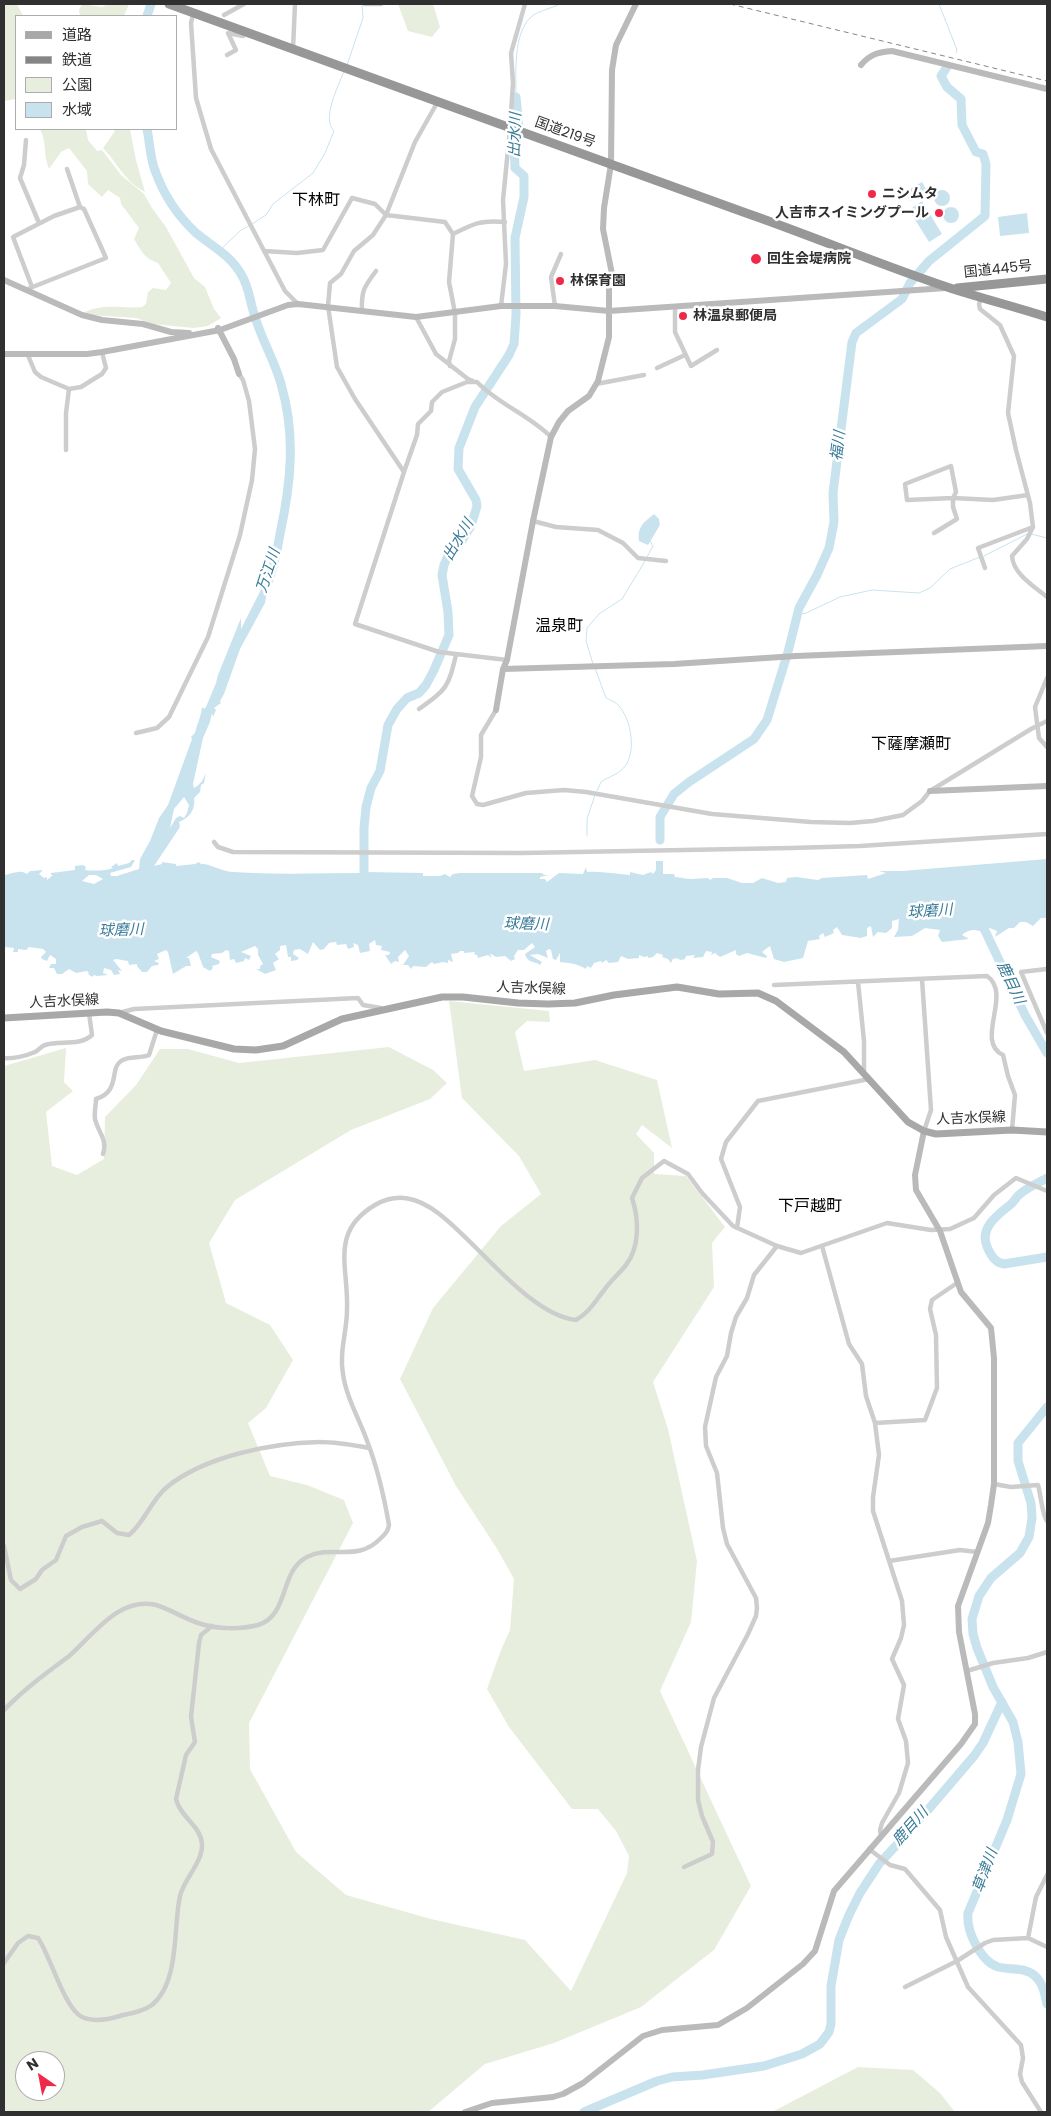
<!DOCTYPE html>
<meta charset="utf-8">
<style>
body{margin:0}
#map{position:relative;width:1051px;height:2116px;overflow:hidden;background:#fff;font-family:Poppins,"Noto Sans JP",sans-serif}
canvas{display:block}
.frame{position:absolute;inset:0;border:5px solid #303030;pointer-events:none}
.legend{position:absolute;left:15px;top:15px;width:162px;height:115px;box-sizing:border-box;background:#fff;border:1px solid #acacac;margin:0;padding:6px 9px;list-style:none;font-size:15px;color:#303030}
.legend li{display:flex;align-items:center;gap:10px;height:25px}
.legend b{width:25px;border:1px solid #acacac}
.north{position:absolute;left:15px;top:2051px;width:50px;height:50px;box-sizing:border-box;background:#fff;border:1px solid #acacac;border-radius:50%;rotate:327deg;font-size:14px;font-weight:700;line-height:20px;text-align:center;color:#303030}
.north::after{content:'';display:block;margin:auto;width:18px;height:22px;background:#ef2a49;clip-path:polygon(50% 0,100% 100%,50% 72%,0 100%)}
</style>
<div id="map">
<canvas width="1051" height="2116"></canvas>
<div class="frame"></div>
<ul class="legend">
<li><b style="height:6px;background:#a8a8a8"></b>道路</li>
<li><b style="height:6px;background:#858585"></b>鉄道</li>
<li><b style="height:14px;background:#e8eedd"></b>公園</li>
<li><b style="height:14px;background:#c9e3ee"></b>水域</li>
</ul>
<div class="north">N</div>
</div>
<script>
const ctx = document.querySelector('canvas').getContext('2d');
ctx.lineJoin = 'round';
function fill(path, color) { ctx.fillStyle = color; ctx.fill(path, 'evenodd'); }
function stroke(path, color, width, dash) { ctx.strokeStyle = color; ctx.lineWidth = width; ctx.lineCap = dash ? 'butt' : 'round'; ctx.setLineDash(dash || []); ctx.stroke(path); }
function drawText(font, color, halo, rows, align = 'center') {
  ctx.font = font + ' Poppins,"Noto Sans JP",sans-serif'; ctx.lineWidth = 5; ctx.setLineDash([]); ctx.textBaseline = 'middle'; ctx.strokeStyle = halo; ctx.fillStyle = color; for (const [text, x, y, turn = 0] of rows) {
    ctx.save(); ctx.translate(x, y); ctx.rotate((+turn || 0) * Math.PI / 180); ctx.textAlign = isNaN(turn) ? turn : align; if (halo) ctx.strokeText(text, 0, 0); ctx.fillText(text, 0, 0); ctx.restore();
  }
}
const green = new Path2D(`
 M4,4h13l6,12h-7v83l-12,2z
 M82,4l20,3 6,-3h21l-5,12h-44l-1,-6z
 M398,4h35l7,23 -8,10 -24,-6z
 M40,129h46l2,11 9,11 5,-1 19,25 23,19 8,14 14,19 28,51 11,9 9,22 7,9 -13,8 -14,2 -41,-4 -17,-6 -47,-3 -4,-3c20,-9 36,-3 57,-5l4,-3 2,-12 5,-4 13,2 5,-7 -13,-20c-13,-4 -17,-12 -24,-24l5,-11 -18,-24 -1,-6 -12,-8 -6,7 -14,-13 -1,-13 -18,-23 -8,4 -12,17c-6,-14 -2,-27 -9,-40z
 M112,129h18l6,31 9,32c-20,-10 -28,-30 -42,-44l12,-17z
 M449,1001l100,10 1,11 -23,-1 -12,11 9,39 71,-11 62,20 15,68 -30,-23 -6,9 18,19v21l32,2 39,51 -13,16 2,44 -61,95 15,47 29,132 -6,61 -31,69 91,195 -37,64 -73,57 -87,36 -69,21 -57,48h-424v-1046l62,-18 -2,34 9,9 -27,21 6,54 25,9 27,-16 1,-42 31,-32 24,-36h28l51,14 150,-16 44,23 14,13 -17,16 -79,31 -116,70 -26,43 17,60 44,22 23,35 -27,48 -18,15 22,53 37,9 37,15 9,23 -104,200 1,46 46,83 50,43 85,24 94,21 46,51 56,-118 2,-17 -13,-25 -18,-22h-26l-63,-82 -22,-38 14,-39 9,-20 4,-51 -18,-32 -40,-61 -56,-107 33,-71 68,-82 40,-32 -22,-38 -57,-58zM25,2061h30v30h-30z
 M858,2067l55,3 27,23 15,19h-183z`);
const water = new Path2D(`
 M922,182l5,9 -17,10 -5,-9z
 M934 198a8 8 0 1 1 16 0a8 8 0 1 1-16 0Z
 M922,201l20,33 -13,8 -20,-32z
 M943 215a8 8 0 1 1 16 0a8 8 0 1 1-16 0Z
 M1027,213l2,20 -29,3 -2,-19z
 M654,514l5,5 1,6 -12,20 -9,-4c-2,-14 5,-19 15,-27z
 M271,570l-6,33 -25,46 -16,45 -4,7 1,2 -7,5 2,2 -3,7 -1,-4 -2,9 -7,16 -10,46 1,4c7,-4 9,-8 12,-15l-2,10 -3,2 -1,7 -6,6c2,12 -5,20 -15,24l1,5 -26,39 8,-2v-2l14,2v2l19,-2 4,-2 2,2c8,-1 21,8 33,8 43,3 86,1 129,1v-5h3v4l57,1v3h17l5,-2 5,3 3,-3 7,-1h82l2,2h5l-9,2v2h5l2,3 12,-9 24,1 3,-7 1,5c15,-1 28,2 43,3v-3l13,3 8,-3 2,2 3,-4v-9h7v13h11l1,3c3,0 5,1 8,1 7,2 17,0 25,0l2,2 3,-2h14l15,5h11l9,-5 16,5 8,-1 1,-4 9,-1 22,3 4,-2 45,-3 1,4 18,-6 -7,-2h23l145,-12v59h-6l-8,8 -7,-4h-6l-6,6h-5l-14,9 2,-6 -10,-4 -4,6c-7,-5 -15,-3 -21,2l7,4 -27,3 -4,-6 2,-6 -15,-2 -13,8 -18,1 4,-7 1,-11 -7,2v7l-6,5 -8,-1 -5,5 -2,-11 -4,2v8l-6,2 -19,-3 -5,-8 -4,3 1,3 -9,4 -2,-4 -4,3 1,3 -12,2 -5,17 -19,4 -10,-3 -4,-13 -8,6 5,4 -1,2 -19,-5 -8,3 -3,-2v-4l-16,7 -5,-4 -4,2 1,-3 -6,-1 -3,6 -10,1 2,-3 -9,1 -1,3 -4,1 -5,-2 -3,1 -2,4 -3,-4 -6,-2 1,-2 -6,-2 -4,4 -5,1v-2l-4,1 -5,-2v3l-11,1 -7,-3 -3,6 -9,1 -3,-3 -4,3 -1,-2 -7,2 -3,5 -4,-2 -1,3c-8,-5 -16,-6 -26,-7v-9l-4,7 -3,-1 -2,-9 -2,-1 -3,2 2,7 -10,-4 -8,1 12,7 -2,3c-5,-4 -13,-2 -15,-11l10,-7 -3,-4 -8,7h-6l-4,6 1,3 -4,2 -6,-5 -9,1 -5,-3h-1l2,4 -4,-3 -10,3 -1,-3 -3,-1 1,-2 -11,1v-2h-4l-2,2 -7,1 2,8 -5,-2v3l-5,-1 -9,2 -2,-2 -6,5 -13,-1 -2,3 -3,-4h-5l6,-9 -4,-6 -7,7 1,5 -4,-1 -4,3 -6,-9h4l1,-3 -9,-2 1,-4 -6,-1 -1,-5 -6,4 1,7 -10,2 -2,-8 -5,-2 1,4 -6,2 -2,-5 -9,1 -1,-3 -7,1 -5,6 -4,1 -7,-8 -5,12 -8,-5 -6,1 -1,4 6,4 -2,2 -6,1v-4h-3l-2,-12 -6,1v4l-5,4 4,5 -6,4 3,7 -11,4 -9,-5h4v-3l3,-2 -5,-9v-6l-3,-3 -14,6 10,4 -2,4 -4,-2 -1,3 -8,2 -2,-4 -4,1 -1,-9 -3,-1 -4,3 -10,1 -1,3 9,4 -1,3 -7,2 1,2 -3,3 -7,-4 -5,-14 -2,-2 -10,7h3l2,8h-5l-13,8 -5,-22 -2,-2 -9,4 2,5 -5,2 5,2 -1,2 -6,1 -5,6h-5l-5,-6v-2l-8,1 -1,-4 -12,-2 -3,1 9,11 -4,-1 2,4 -6,1 -3,-5 -7,-2 -1,5 5,2 -11,1 -3,-1 -2,2 -4,-3 1,-1 -2,-2 -11,2 -7,-4 -7,5h-5l-3,-6h-5l2,-4h5v-5l-6,-4 -3,6 -5,-2 -1,-2 5,-5 -3,-3 -14,-2 -3,3 -8,-1v3h-5l1,-4 -10,-1v-72c8,-1 16,-6 23,-1l3,-3 13,-1 -4,4 5,4 3,-1v3l6,-5h-2v-2l24,-3v-4l8,-1 3,2 -1,3c9,1 20,1 28,-2l-2,-1 6,-4 1,3 11,-3 3,-3h3l-4,7 -21,6 1,3h6l22,-7 1,-10 10,-18 9,-23 9,-13 24,-66 -1,-2 4,-4c2,-9 6,-16 7,-26l2,2 2,-2 10,-24 2,-8 23,-57v11zM184,797l5,8 -2,8 -3,5 -4,-2 -4,2 -6,10 4,-19zM89,875h7l7,4 -9,5 -12,-3z`);
const stream = new Path2D(`
 M939,4l18,46 -1,3
 M347,65l16,-47 -1,-14
 M516,97c0,-23 -3,-64 15,-80 8,-7 20,-8 29,-13
 M252,224l14,-9 7,-11 40,-31 12,-20 9,-22c-13,-12 5,-46 10,-60
 M220,250l21,-20 8,-4
 M1031,534l16,4
 M984,556l43,-22
 M647,557l6,-11 -3,-5
 M797,615l9,-2 34,-16 32,-7 47,3 11,-5 20,-19 30,-12
 M593,664l-7,-23 1,-13 12,-14 23,-15 23,-38
 M595,668l11,30c4,2 10,4 13,8 12,14 17,43 7,59 -7,10 -17,11 -25,17l-4,9
 M587,836v-17l8,-24`);
const river = new Path2D(`
 M147,16l4,-12
 M147,129c3,14 3,31 9,44 8,22 23,44 40,60 16,13 34,22 45,41 9,14 9,31 15,46 7,22 19,42 25,64 15,51 10,99 -1,150 -3,19 -7,37 -15,55
 M660,840v-23l14,-23 15,-12 65,-43 13,-19 21,-68 11,-44 18,-33 12,-27 5,-26 -1,-29 19,-151 4,-9 46,-34 8,-16 19,-22 56,-45 1,-52 -3,-10 -7,-2 -14,-27 -1,-26 -14,-12 -6,-11 6,-9
 M364,878v-50l2,-21 5,-19 9,-17 8,-46 9,-16 10,-11 12,-5 7,-8 8,-15 15,-35 -1,-23 -6,-37 2,-10 3,-7 16,-19 8,-13 6,-20 -1,-6 -18,-31 1,-21 16,-41 34,-52 5,-11 2,-29 -1,-77 9,-41v-21l-9,-8 -1,-29 5,-11 -3,-31
 M980,920l45,95 22,38
 M1047,1178c-9,5 -19,9 -27,16 -4,3 -6,8 -10,11 -14,11 -32,24 -22,44 4,8 8,14 16,15l43,-7
 M1047,1407l-29,36v18l13,42 1,15 -3,19 -9,16 -29,25 -12,18 -7,23 1,15 4,14 16,39 20,35 5,20 3,32 -14,46 -39,93c-2,17 12,48 30,54 12,3 28,0 37,9 8,7 10,19 12,28
 M584,2112l73,-31 15,-4 31,-2 61,-9 38,-12 18,-10 9,-12 2,-8v-38l8,-46 10,-25 11,-22 19,-29 36,-39 59,-69 9,-13 19,-41`);
const street = new Path2D(`
 M365,4h16
 M193,14l-2,9 5,75 15,51 74,142 13,13
 M224,15l20,-11
 M293,49l2,-45
 M227,55l9,-5 -8,-17 15,3 2,-4
 M437,103l-22,39 -29,73 -13,20 -19,16 -13,23 -11,9 -2,23 9,61 18,32 49,73 -49,152 84,28 68,8
 M26,140l-2,25 -4,13 19,45
 M67,169l13,38
 M264,251l33,2 26,-3 29,-52 23,6 11,11 59,7 8,12c22,-11 28,-14 52,-12
 M25,290l81,-32 -22,-49 -4,-2 -26,9 -39,20 -2,1 19,50
 M981,298l-2,6 1,5 20,16 14,31 -6,57 8,37 14,53 3,24 -6,12 -15,17c1,18 23,31 35,41
 M501,306l5,-42 -3,-64 7,-71 3,-46 -2,-30 14,-49
 M555,306l-4,-29 10,-23
 M675,307v25l16,34 26,-16
 M362,311c-1,-20 2,-24 14,-40
 M416,317l20,37 32,25 5,2
 M27,353l8,19 6,5 28,12 12,-2 16,-10 5,-3 4,-6 -4,-16
 M450,366l-1,-5 6,-22v-26l-6,-31 4,-48
 M657,368l28,-13
 M596,384l48,-9
 M66,450v-37l3,-24
 M404,472l13,-37 1,-11 13,-13 1,-9 10,-10 25,-10h10c21,22 52,33 74,55
 M533,521l23,6 42,3 25,13 15,15 28,3
 M934,533l23,-14 -4,-12v-9l3,-6 -5,-26 -46,18 2,16 46,-2 40,2 35,-5
 M985,568l-7,-20 55,-21
 M1047,678l-12,29 4,31 8,9
 M419,709c28,-20 29,-21 37,-54
 M496,710l-15,25v22l-9,39 5,8 6,1 43,-12 38,-3 22,2 126,22 99,8 39,1 23,-2 30,-6 19,-14 8,-10 101,-62 16,-8
 M136,733l21,-5 12,-11 39,-80 32,-102 12,-55 3,-31 -6,-48 -6,-21 -4,-6
 M214,842l4,5 15,5 290,1 268,-5 69,-2 187,-12
 M1047,969l-26,3 26,61
 M922,979l9,131 -7,21
 M858,982l6,59v33
 M774,985l213,-9c26,18 -13,65 16,79l5,21 7,19 -3,35
 M119,1013l15,-4 224,-11 5,7 18,3 2,2
 M4,1058c9,1 22,-2 31,-6 4,-2 6,-6 10,-7 15,-5 34,2 47,-10l-3,-22
 M103,1154c5,-14 -5,-22 -8,-35 -1,-6 1,-14 1,-20 25,-8 13,-30 25,-38 9,-6 19,-2 28,-6l8,-25
 M737,1228l3,-21 -19,-48 5,-17 32,-41 111,-22
 M822,1246l27,98 13,20 4,32 9,27 4,32 -6,42v14l29,90 2,24 -3,13 -9,21 12,26 -6,34 8,22 2,22 -9,30 -17,30 -2,7 1,6
 M875,1423l50,-3 12,-32 -1,-53 -6,-26 2,-9 25,-17
 M994,1484l17,3 27,-2c3,10 4,30 9,36
 M4,1546l7,34 9,9 16,-10 6,-9 14,-10 10,-24 16,-9 20,-6 15,12 12,2c16,-13 22,-35 38,-48 38,-31 105,-44 152,-45 17,0 34,3 50,6
 M889,1561l71,-11 17,2
 M967,1671l26,-8 35,-5 19,-6
 M4,1710c19,-20 41,-36 64,-53 24,-20 50,-61 88,-52 14,4 27,13 42,18 18,6 41,7 60,2 32,-10 21,-54 49,-68 26,-13 50,6 74,-19 5,-5 7,-7 8,-13 -5,-29 -12,-59 -23,-87 -8,-21 -20,-42 -23,-64 -4,-22 4,-43 4,-64 2,-42 -18,-78 28,-105 23,-13 43,-7 63,8 38,28 91,102 138,107 13,-7 20,-20 29,-31 6,-9 14,-15 21,-24 14,-18 13,-46 6,-67l10,-20 22,-17 24,13 14,19 31,33 44,20 24,7 86,-30 44,7 19,-1 24,-11 20,-23 22,-17 31,13
 M869,1849l21,16 15,4 35,41 6,27 22,50 53,58 2,13 -3,16 2,8 19,30
 M684,1867l28,-13 1,-12 -11,-26 -4,-16v-30l3,-23 13,-49 34,-64 8,-18 1,-8 -1,-10 -7,-13 -22,-41 -4,-16 -6,-55 -11,-27 -1,-19 11,-50 11,-21 4,-23 5,-16 11,-19 7,-23 23,-29
 M1028,1938l8,-41 11,-22
 M4,1963l14,-20 10,-7 10,2c13,19 26,70 44,79 13,6 29,2 41,-2 10,-2 21,-4 29,-10 28,-23 21,-78 28,-109 4,-17 23,-34 22,-52 -1,-18 -22,-27 -26,-45l10,-44 9,-13 -4,-25 8,-74 2,-8 11,-9
 M905,1987l52,-26 28,-18 8,-3 35,-2 19,9`);
const secondary = new Path2D(`
 M861,65c9,-11 18,-13 31,-14l155,38
 M4,280l78,35 20,5 41,4 28,8 18,1
 M218,328l16,31 5,15
 M4,354h83l15,-2 118,-22 68,-25 10,-1 118,13 85,-11h54l54,5 337,-23
 M503,669l171,-5 122,-8 251,-10
 M496,710l7,-41 4,-9 26,-139 18,-84 8,-15 9,-11 21,-15 9,-15 11,-44v-52l3,-11 -9,-45 1,-21 7,-44 1,-94 4,-25 20,-41
 M930,791l117,-5
 M465,2112l27,-9 61,-6 10,-3 20,-11 60,-47 19,-6 56,-5 29,-17 56,-44 12,-13 19,-60 127,-147 14,-20v-10l-16,-82 -1,-26 30,-83 3,-18 3,-21v-126l-3,-30 -30,-36 -21,-61 -24,-41 -1,-15 9,-44`);
const primary = new Path2D(`
 M4,1018l103,-6 12,1 42,18 73,18 22,1 27,-4 59,-27 100,-22h21l55,6 30,1 27,-1 39,-8 63,-8 42,7 39,-1 18,8 68,51 64,70 16,9 12,3 76,-4 35,2`);
const highway = new Path2D(`
 M169,4c192,70 385,140 577,209 69,24 137,53 207,76 31,10 63,18 94,28
 M957,288l90,-9`);
const rail = new Path2D(`
 M730,4l317,77`);
const markers = [
 [872,194,5,"#ef2a49"],
 [939,213,5,"#ef2a49"],
 [756,259,6,"#ef2a49"],
 [560,281,5,"#ef2a49"],
 [683,316,5,"#ef2a49"]
];
const streetNames = [
 ["国道219号",565,133,20],
 ["国道445号",998,270,-6],
 ["人吉水俣線",531,989,2],
 ["人吉水俣線",64,1002,-3],
 ["人吉水俣線",971,1119,-2]
];
const poiNames = [
 ["ニシムタ",882,194],
 ["人吉市スイミングプール",929,213,"right"],
 ["回生会堤病院",767,259],
 ["林保育園",570,281],
 ["林温泉郵便局",693,316]
];
const waterNames = [
 ["出水川",516,135,-88],
 ["福川",839,446,-83],
 ["出水川",459,540,-59],
 ["万江川",269,571,-72],
 ["球磨川",930,912,-4],
 ["球磨川",526,925,1],
 ["球磨川",121,931,-2],
 ["鹿目川",1010,983,65],
 ["鹿目川",911,1827,-48],
 ["草津川",986,1871,-70]
];
const quarterNames = [
 ["下林町",316,201],
 ["温泉町",559,627],
 ["下薩摩瀬町",911,745],
 ["下戸越町",810,1207]
];
fill(green, '#e8eedd');
fill(water, '#c9e3ee');
stroke(stream, '#c9e3ee', 1);
stroke(river, '#c9e3ee', 9);
stroke(street, '#cdcdcd', 4.5);
stroke(secondary, '#bababa', 6);
stroke(primary, '#a8a8a8', 7);
stroke(highway, '#979797', 9);
stroke(rail, '#858585', 1, [5, 4]);
for (const [x, y, r, color] of markers) { const dot = new Path2D(); dot.arc(x, y, r, 0, 2 * Math.PI); ctx.fillStyle = color; ctx.fill(dot); stroke(dot, '#fff', 2); }
drawText('14px', '#303030', '#fff', streetNames);
drawText('bold 14px', '#303030', '#fff', poiNames, 'left');
drawText('italic 15px', '#387b98', '#fff', waterNames);
drawText('16px', '#000', '#fff', quarterNames);
</script>
